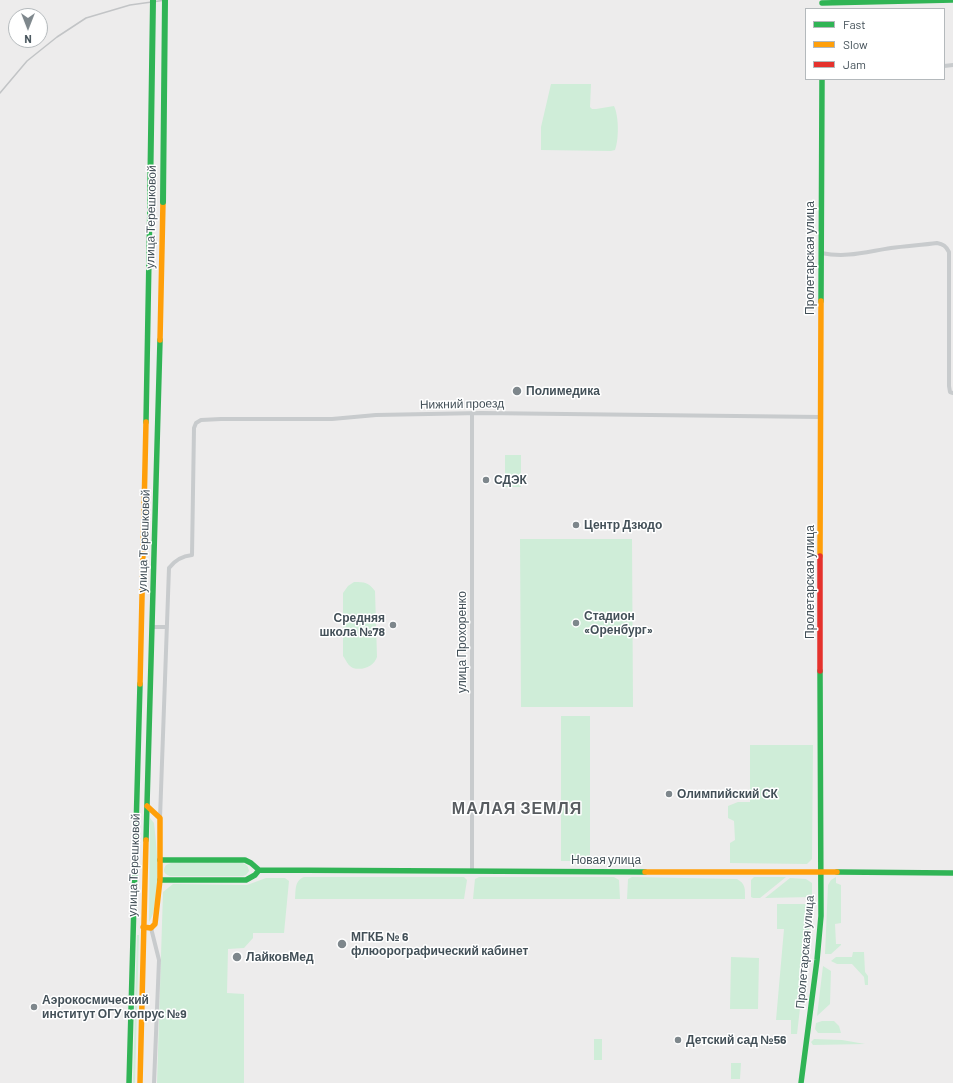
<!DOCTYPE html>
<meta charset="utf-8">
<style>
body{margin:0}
#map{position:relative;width:953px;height:1083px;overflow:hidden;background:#edecec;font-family:Barlow,sans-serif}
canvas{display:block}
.legend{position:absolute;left:805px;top:8px;width:140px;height:72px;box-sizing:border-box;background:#fff;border:1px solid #b4b9bc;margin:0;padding:5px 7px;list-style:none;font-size:12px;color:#435058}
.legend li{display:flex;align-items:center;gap:8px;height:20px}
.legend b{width:20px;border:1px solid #b4b9bc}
.north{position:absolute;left:8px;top:8px;width:40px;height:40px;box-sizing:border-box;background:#fff;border:1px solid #b4b9bc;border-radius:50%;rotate:180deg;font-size:11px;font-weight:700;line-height:16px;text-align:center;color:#435058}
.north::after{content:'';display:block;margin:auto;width:14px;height:18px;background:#7e878c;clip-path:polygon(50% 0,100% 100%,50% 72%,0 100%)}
</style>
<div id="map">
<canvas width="953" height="1083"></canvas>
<ul class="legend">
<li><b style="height:5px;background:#30b455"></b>Fast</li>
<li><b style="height:5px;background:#ff9f0a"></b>Slow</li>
<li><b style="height:5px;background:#e5322d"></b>Jam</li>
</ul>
<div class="north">N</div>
</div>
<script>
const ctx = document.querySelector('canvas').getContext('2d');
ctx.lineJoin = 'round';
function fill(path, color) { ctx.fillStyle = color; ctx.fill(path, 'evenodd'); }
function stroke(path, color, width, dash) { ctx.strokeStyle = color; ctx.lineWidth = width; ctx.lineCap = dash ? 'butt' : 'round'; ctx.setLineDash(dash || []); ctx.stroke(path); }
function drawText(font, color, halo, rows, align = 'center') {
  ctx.font = font + ' Barlow,sans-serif'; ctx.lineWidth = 3; ctx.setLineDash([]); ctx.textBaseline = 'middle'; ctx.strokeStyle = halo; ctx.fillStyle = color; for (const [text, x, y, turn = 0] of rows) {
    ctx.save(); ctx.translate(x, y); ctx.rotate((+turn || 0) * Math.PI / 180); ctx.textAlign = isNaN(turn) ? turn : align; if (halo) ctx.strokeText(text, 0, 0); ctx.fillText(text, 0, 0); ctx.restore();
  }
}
const green = new Path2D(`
 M551,84h40l-1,23 2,2h4l18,-3c5,10 5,34 1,44l-4,1 -70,-1v-23z
 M505,455h16v32h-16z
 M520,539h112l1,168h-112z
 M354,582c11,0 14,0 21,9l2,66c-3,9 -14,14 -24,11 -5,-2 -7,-8 -10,-12v-63l5,-7z
 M561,716h29v145h-29z
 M750,745h63l-1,114 -5,5 -77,-1v-20l5,-3 -1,-19 -6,-3v-12l10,-4h12z
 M150,818l4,5c3,26 5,50 2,75 -2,9 -2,17 -7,24z
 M240,862c6,2 8,3 9,9l-3,4 -3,1h-73c-6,-2 -8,-5 -4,-11l5,-2z
 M304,877h160l3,3 -3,19h-169c1,-8 -1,-18 9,-22z
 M479,877h135l5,3 1,19h-147l2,-20z
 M632,877l105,2c9,5 8,10 8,20h-118l1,-20z
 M754,877h32l-26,21h-7l-2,-1v-17z
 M836,877v6l5,2v38l-6,1 1,20h5v1l-10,9h-6l3,-69 3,-5z
 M266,878h19l4,3 -5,52h-31v5l-9,10 -16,1 -1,44 17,1v89h-87l6,-191 10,-8 74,1z
 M790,878l16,1 6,4v14l-47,1z
 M777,904h33l-1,27 -12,103h-6v-14h-15l8,-91h-7z
 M137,935h2l-4,148h-2z
 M853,952h11l1,20 3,4v9h-3l-1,-8 -12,-13h-15l-6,-3 5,-4h16z
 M731,957l28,1 -1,51h-28z
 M823,966l8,5 -1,33 -13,12z
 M822,1021h12l5,5 2,7h-23l-3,-4 1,-6z
 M594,1039h8v21h-8z
 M814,1039l28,1 23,4 -52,1 -2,-3z
 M731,1063h10l-1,16h-9z`);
const street = new Path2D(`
 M944,66l9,-1
 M821,253c26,5 44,-1 70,-5 15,-2 31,-3 46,-5 6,1 9,3 12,9v134l1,6 3,1
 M472,413v457
 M152,627h15
 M160,818l9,-250c6,-8 13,-12 23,-13l2,-127 2,-5 5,-3 20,-1h111l44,-4 105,-2 340,4
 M151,928l8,32 -5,123`);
const fast = new Path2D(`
 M822,3l131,-3
 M821,301l1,-222
 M146,422l4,-221
 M146,840l14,-500
 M160,860h85l6,3 8,7 386,2
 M837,872l116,1
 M160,880h86l9,-5 4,-5
 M129,1083l11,-399
 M801,1083l16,-123 4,-44 -1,-245`);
const slow = new Path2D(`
 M160,340l3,-138
 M820,556l1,-255
 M140,684l6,-262
 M645,872h192
 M143,927l8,1 4,-4 5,-44v-62l-13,-12
 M140,1083l6,-243`);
const jam = new Path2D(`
 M820,556v115`);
const rail = new Path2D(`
 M0,93l27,-32 30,-24 29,-19 44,-13 36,-5`);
const fastBridge = new Path2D(`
 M150,201l3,-201
 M163,202l2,-202`);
const markers = [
 [517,391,5,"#7e878c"],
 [486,480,4,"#7e878c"],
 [576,525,4,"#7e878c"],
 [576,623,4,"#7e878c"],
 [393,625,4,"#7e878c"],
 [669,794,4,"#7e878c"],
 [342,944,5,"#7e878c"],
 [237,957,5,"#7e878c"],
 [34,1007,4,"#7e878c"],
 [678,1040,4,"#7e878c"]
];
const streetNames = [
 ["улица Терешковой",151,217,-89],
 ["Пролетарская улица",810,258,-90],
 ["Нижний проезд",462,404,-1],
 ["улица Терешковой",144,541,-88],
 ["Пролетарская улица",810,582,-90],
 ["улица Прохоренко",462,642,-90],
 ["Новая улица",606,860],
 ["улица Терешковой",134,865,-88],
 ["Пролетарская улица",805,952,-85]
];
const poiNames = [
 ["Полимедика",526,391],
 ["СДЭК",494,480],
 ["Центр Дзюдо",584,525],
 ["Стадион",584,616],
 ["«Оренбург»",584,630],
 ["Средняя",385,618,"right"],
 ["школа №78",385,632,"right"],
 ["Олимпийский СК",677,794],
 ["МГКБ № 6",351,937],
 ["флюорографический кабинет",351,951],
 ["ЛайковМед",246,957],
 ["Аэрокосмический",42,1000],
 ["институт ОГУ копрус №9",42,1014],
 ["Детский сад №56",686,1040]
];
const districtNames = [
 ["МАЛАЯ ЗЕМЛЯ",517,809]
];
fill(green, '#cfedd8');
stroke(street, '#c8cbcd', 4);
stroke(fast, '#30b455', 5.5);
stroke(slow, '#ff9f0a', 5.5);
stroke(jam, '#e5322d', 5.5);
stroke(rail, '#c2c4c6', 1.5);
stroke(fastBridge, '#30b455', 6);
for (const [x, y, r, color] of markers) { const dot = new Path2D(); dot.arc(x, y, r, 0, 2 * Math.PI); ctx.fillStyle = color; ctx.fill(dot); stroke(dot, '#fff', 1.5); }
drawText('12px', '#435058', '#fff', streetNames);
drawText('bold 12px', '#435058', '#fff', poiNames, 'left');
ctx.letterSpacing = '1px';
drawText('bold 16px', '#585c60', '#fff', districtNames);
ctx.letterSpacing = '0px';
</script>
